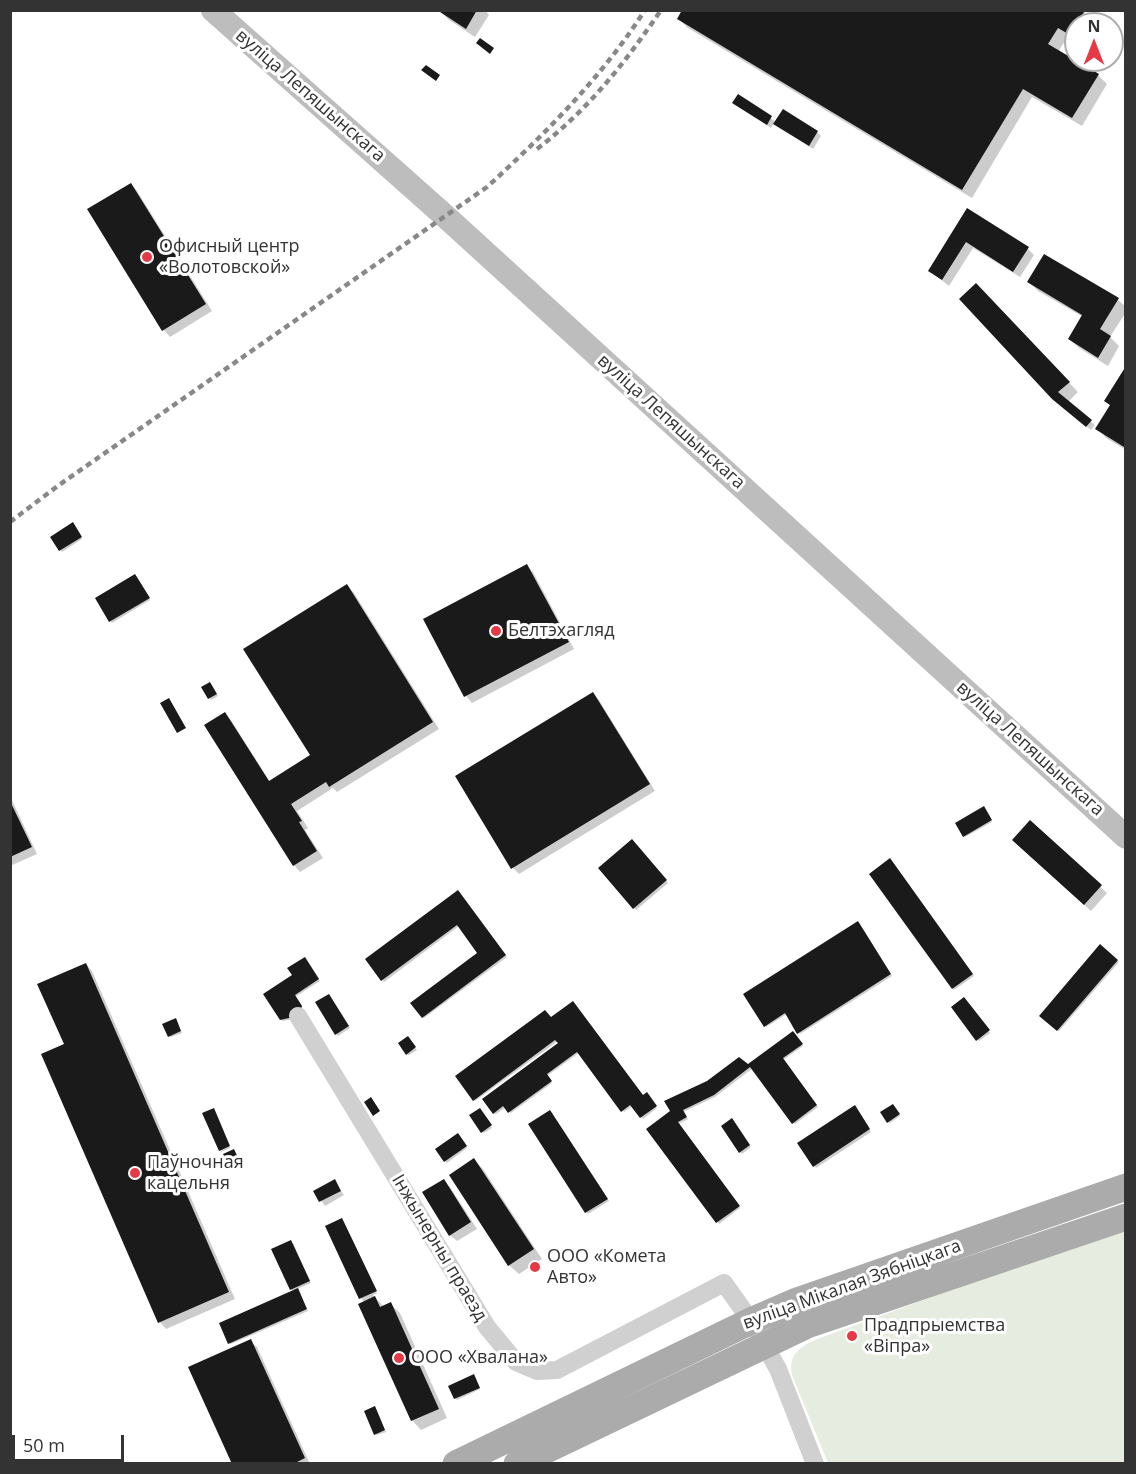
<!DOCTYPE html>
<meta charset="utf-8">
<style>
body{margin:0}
#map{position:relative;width:1136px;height:1474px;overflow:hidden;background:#fff;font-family:"Open Sans",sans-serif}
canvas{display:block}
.frame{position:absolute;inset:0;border:12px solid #333;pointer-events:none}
.north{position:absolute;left:1064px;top:12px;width:60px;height:60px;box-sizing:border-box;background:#fff;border:2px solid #adadad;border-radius:50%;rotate:0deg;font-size:16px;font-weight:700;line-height:24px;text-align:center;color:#333}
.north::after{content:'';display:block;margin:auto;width:21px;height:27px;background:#e63946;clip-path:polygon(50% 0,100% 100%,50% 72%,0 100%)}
.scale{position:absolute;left:12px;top:1435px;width:112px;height:27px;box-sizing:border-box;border:3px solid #333;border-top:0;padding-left:8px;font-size:18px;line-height:21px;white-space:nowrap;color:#333;-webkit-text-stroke:4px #fff;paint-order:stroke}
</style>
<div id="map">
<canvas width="1136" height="1474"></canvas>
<div class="frame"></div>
<div class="north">N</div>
<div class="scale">50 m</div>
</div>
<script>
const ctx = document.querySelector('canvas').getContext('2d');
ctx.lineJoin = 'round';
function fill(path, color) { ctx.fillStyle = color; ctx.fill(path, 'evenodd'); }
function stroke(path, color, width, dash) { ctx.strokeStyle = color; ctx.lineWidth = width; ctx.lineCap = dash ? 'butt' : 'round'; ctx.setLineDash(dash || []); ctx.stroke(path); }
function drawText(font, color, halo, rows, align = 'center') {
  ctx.font = font + ' "Open Sans",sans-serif'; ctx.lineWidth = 6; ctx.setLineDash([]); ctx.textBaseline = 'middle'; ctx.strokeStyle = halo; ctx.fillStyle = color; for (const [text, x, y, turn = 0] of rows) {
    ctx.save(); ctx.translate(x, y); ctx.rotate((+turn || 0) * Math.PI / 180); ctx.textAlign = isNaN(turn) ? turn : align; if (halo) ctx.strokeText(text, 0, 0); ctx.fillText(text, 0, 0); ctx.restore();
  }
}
const green = new Path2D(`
 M1125,1228v235h-297l-36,-88c-4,-19 6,-27 23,-35l198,-73z`);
const shadow = new Path2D(`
 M485,10l4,5 -14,22 -26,-17 -9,-9z
 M684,10h402l-2,5 8,8 -1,1h-15v17l-8,-5 -10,16 40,23 9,9 -25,42 -50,-29 -60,101 -284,-170 -9,-9z
 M739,96l37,26 41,10 4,4 -8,13 -39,-26 -3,5 -32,-21z
 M131,184l6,7 75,120 -42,26 -6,-7 -75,-120z
 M968,210l60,39 6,6 -14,22 -47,-29 -24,38 -19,-15z
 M1044,256l74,44 8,7v5l-16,25 9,9 -11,20 -29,-18 -10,-9 14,-22 -45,-26 -9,-9z
 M985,294l93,98 -10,10 27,23 -4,5 -28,-24z
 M1126,369v81l-20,-12 -9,-10 14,-22 -5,-5z
 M74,526l8,13 -20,13 -2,-2z
 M527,566l6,6 41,77 -102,54 -6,-7 -41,-76z
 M137,577l13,23 -38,23 -15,-25z
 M347,586l7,7 85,136 -102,63 -4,-4 -36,23 11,17 -3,2 18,28 -23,14 -6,-7 -69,-151 6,6 39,62 42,-26z
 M212,686l6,10 -7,4 -8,-12z
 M593,693l6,7 56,91 -136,83 -6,-6z
 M10,796l27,58 -27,12z
 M985,810l7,12 -27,15 -1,-1z
 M1030,822l77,71 -16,18 -71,-64z
 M632,841l36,42 -32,27 -36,-42z
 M892,862l82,114 -20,14 -1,-2z
 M459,894l48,63 -83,61 -11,-15 66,-50 -20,-27 -75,56 -17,-22z
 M859,924l33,52 -92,58 -13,-20 -21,13 -1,-1z
 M1100,946l19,16 -60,69 -18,-15z
 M306,960l14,21 -25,16 8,12 -3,9 -17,3 -2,-2 13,-43z
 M86,964l6,7 143,328 -69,30 -6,-7z
 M330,997l20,31 -12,8 -21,-33z
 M964,999l26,34 -11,8 -26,-33z
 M551,1019l92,78 4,-3 10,14 -14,11 -11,-13 -8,6 -44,-60 -33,24 5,7 -41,30 -5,-6 -10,7 -2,-1 66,-69 -2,-3 -83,60 -1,-1z
 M177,1022l5,11 -11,4 -2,-1z
 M793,1033l10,13 -20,14 35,47 -23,17 -42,-56 -38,29 -32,15 5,7 -9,5 61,84 -21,16 -70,-95 59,-46 40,-17z
 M407,1038l10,12 -8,5 -2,-1z
 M894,1108l6,8 -10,7 -2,-1z
 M856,1109l15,23 -55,36 -17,-24z
 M215,1112l15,36 -9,4 -1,-2z
 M481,1112l11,16 -8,5 -2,-1z
 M552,1113l57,88 -21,13 -58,-89z
 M734,1122l17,25 -9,7 -2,-2z
 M459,1136l8,12 -20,15 -10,-14z
 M234,1151l6,11 -9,4 -2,-2z
 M474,1160l9,9 59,90 -23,15 -10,-9 -58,-90z
 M334,1181l10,14 -19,11 -10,-14z
 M444,1181l6,6 27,42 -20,12 -7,-6z
 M342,1220l35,73 -4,2 11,12 6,-3 10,9 47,105 -26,12 -9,-10 -48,-118 -3,-4 -34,-72z
 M293,1243l18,40 -14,6 11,22 -77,33 -2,-1 65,-51 -3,-3z
 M250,1341l7,6 53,117h-76z
 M475,1378l5,11 -23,11 -2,-2z
 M376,1409l10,23 -9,3 -1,-1z`);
const building = new Path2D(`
 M437,10h40l-11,19z
 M682,10h399l3,2 -14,23 -12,-7 -10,16 51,30 -27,44 -49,-29 -61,101 -285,-171z
 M480,38l14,10 -4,6 -14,-11z
 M426,65l14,10 -4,6 -15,-11z
 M738,94l34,22 -5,9 -35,-22z
 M783,109l35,22 -9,15 -36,-22z
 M131,183l75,121 -44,27 -75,-122z
 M967,208l62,39 -16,25 -47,-30 -24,38 -14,-9z
 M1044,254l75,44 -19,31 11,7 -13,22 -30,-19 14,-24 -55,-33z
 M976,283l94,99 -12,10 34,28 -6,7 -34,-28 -93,-100z
 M1126,366v78l-2,3 -29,-18 15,-24 -6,-4z
 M73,522l9,15 -23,14 -9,-14z
 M527,564l42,78 -105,55 -41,-78z
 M135,574l15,24 -41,24 -14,-24z
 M347,584l86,138 -104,65 -3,-5 -35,22 11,17 -3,1 18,29 -24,15 -89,-141 21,-13 44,69 41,-26 -67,-106z
 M210,682l7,12 -9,5 -7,-12z
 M593,692l57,92 -139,85 -56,-93z
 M169,698l17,30 -9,5 -17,-30z
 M10,801l22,46 -22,10z
 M984,806l8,14 -29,17 -8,-14z
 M1030,820l72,65 -18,20 -72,-65z
 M632,839l35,41 -34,29 -35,-41z
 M890,858l83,116 -21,15 -83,-115z
 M458,890l48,65 -84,63 -12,-15 67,-50 -20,-28 -76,56 -16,-22z
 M858,921l33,53 -94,60 -12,-21 -21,14 -21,-33z
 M1100,944l18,16 -61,71 -18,-15z
 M305,957l14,22 -24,16 7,11 -4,10 -18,4 -17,-26 29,-19 -5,-7z
 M86,963l143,329 -71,31 -117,-269 23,-10 -27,-60z
 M329,994l20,32 -14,9 -20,-33z
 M964,997l26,33 -14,11 -25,-34z
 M573,1001l70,94 4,-3 10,14 -17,12 -10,-13 -9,7 -44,-60 -30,22 5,7 -44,32 -5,-7 -10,8 -11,-15 76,-56 -3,-3 -82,61 -18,-25 90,-66 6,7z
 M176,1018l5,13 -13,6 -6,-13z
 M793,1031l10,13 -20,14 34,47 -25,19 -42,-57 -36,28 -31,15 4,7 -9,5 62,84 -24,17 -70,-94 24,-18 -6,-10 43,-20 32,-24 9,7z
 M408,1036l8,11 -10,8 -8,-12z
 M371,1097l9,14 -7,5 -9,-14z
 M893,1104l7,10 -13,9 -7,-11z
 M855,1105l15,24 -57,38 -16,-24z
 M214,1108l16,38 -11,5 -17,-38z
 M480,1108l12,17 -11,8 -12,-18z
 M550,1110l58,89 -23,14 -57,-89z
 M732,1118l18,27 -11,8 -18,-27z
 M458,1133l9,13 -23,16 -9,-13z
 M234,1149l5,11 -11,5 -5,-11z
 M474,1158l60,91 -26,17 -59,-91z
 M335,1179l6,12 -22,11 -6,-11z
 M444,1179l27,43 -22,14 -27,-44z
 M342,1218l35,73 -18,8 -34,-73z
 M291,1240l19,41 -20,9 -19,-41z
 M298,1288l9,21 -79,35 -9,-21z
 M375,1296l5,11 11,-5 48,107 -28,12 -53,-117z
 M251,1339l54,119 -12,6h-61l-44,-97z
 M474,1374l6,14 -26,11 -6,-13z
 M375,1406l10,24 -11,5 -10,-24z`);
const minor = new Path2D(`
 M298,1016l189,311 29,35 21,9 20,-1 167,-87 27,38 27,48 37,95`);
const secondary = new Path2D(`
 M213,10l232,206 681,621`);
const primary = new Path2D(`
 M456,1464l295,-143 46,-20 329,-114
 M517,1464l290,-139 319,-108`);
const rail = new Path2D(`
 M537,149c51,-39 88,-86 124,-139
 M10,522l49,-37 428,-298c57,-52 116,-111 158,-177`);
const markers = [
 [147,257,6,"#e63946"],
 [496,631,6,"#e63946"],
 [135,1173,6,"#e63946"],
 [535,1267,6,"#e63946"],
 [852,1336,6,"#e63946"],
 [399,1358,6,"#e63946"]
];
const streetNames = [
 ["вуліца Лепяшынскага",310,96,41],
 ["вуліца Лепяшынскага",671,422,42],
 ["вуліца Лепяшынскага",1030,749,42],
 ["Інжынерны праезд",439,1248,59],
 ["вуліца Мікалая Зябніцкага",852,1285,-20]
];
const poiNames = [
 ["Офисный центр",159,247],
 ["«Волотовской»",159,268],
 ["Белтэхагляд",508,631],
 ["Паўночная",147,1163],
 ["кацельня",147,1184],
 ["ООО «Комета",547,1257],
 ["Авто»",547,1278],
 ["Прадпрыемства",864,1326],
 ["«Віпра»",864,1347],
 ["ООО «Хвалана»",411,1358]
];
fill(green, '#e6ecdf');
fill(shadow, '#0003');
fill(building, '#1a1a1a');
stroke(minor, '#d0d0d0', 18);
stroke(secondary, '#bdbdbd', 24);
stroke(primary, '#ababab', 27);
stroke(rail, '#888', 4.5, [6, 4.5]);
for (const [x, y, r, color] of markers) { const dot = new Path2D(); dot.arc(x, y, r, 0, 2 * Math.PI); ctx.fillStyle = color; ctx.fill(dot); stroke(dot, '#fff', 2); }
drawText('18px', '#333', '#fff', streetNames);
drawText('18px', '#333', '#fff', poiNames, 'left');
</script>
